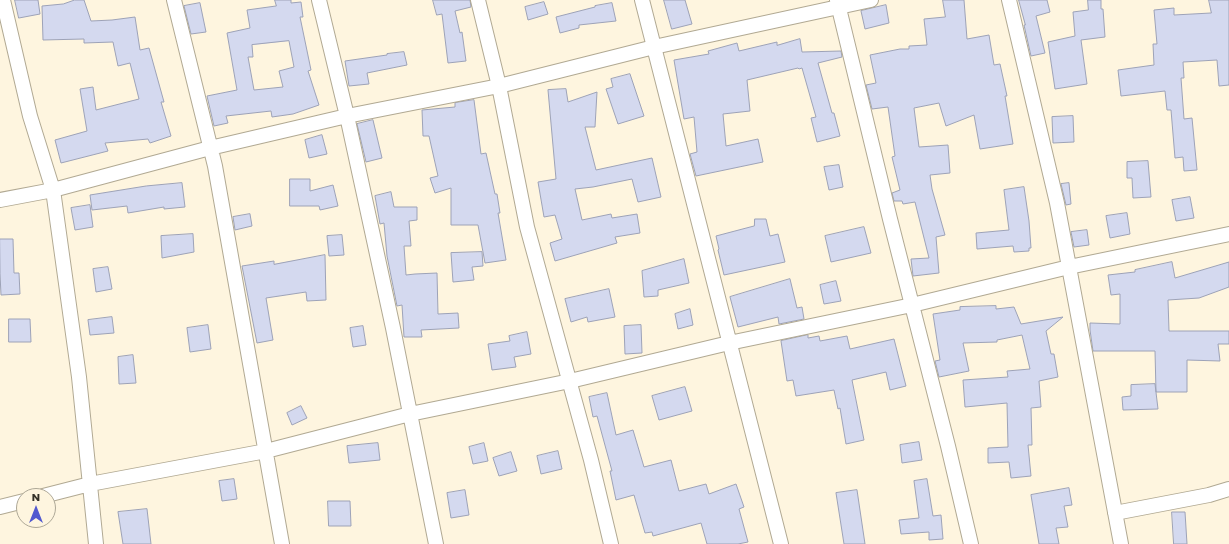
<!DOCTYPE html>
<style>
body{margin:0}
#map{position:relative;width:1229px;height:544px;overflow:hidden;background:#fef5df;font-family:Poppins,sans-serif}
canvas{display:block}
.north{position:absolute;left:16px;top:488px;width:40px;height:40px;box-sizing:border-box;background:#fef5df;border:1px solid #ada796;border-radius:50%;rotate:0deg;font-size:11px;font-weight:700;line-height:16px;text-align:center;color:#343128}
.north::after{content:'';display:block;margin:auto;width:14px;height:18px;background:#5259cf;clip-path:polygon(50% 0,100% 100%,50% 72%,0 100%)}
</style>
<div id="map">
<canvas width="1229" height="544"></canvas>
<div class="north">N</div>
</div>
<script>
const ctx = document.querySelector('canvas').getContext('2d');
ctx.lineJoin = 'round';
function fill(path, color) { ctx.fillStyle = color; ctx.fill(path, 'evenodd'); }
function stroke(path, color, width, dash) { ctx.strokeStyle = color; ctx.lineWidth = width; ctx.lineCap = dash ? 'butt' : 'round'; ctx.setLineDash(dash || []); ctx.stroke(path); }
const building = new Path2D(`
 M15,0h23l2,14 -21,4z
 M75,0h9l7,21 21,-1 23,-3 5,33 9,-2 15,54h-3l10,34 -21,7 -2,-4 -43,4 3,8 -47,12 -6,-23 32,-9 -7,-42 13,-2 3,23 43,-11 -9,-36 -12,3 -5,-24 -29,1v-4l-41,1 -1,-34 21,-2z
 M275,0h16v3l10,-1 2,15h-3l11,53 -3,1 11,34 -26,9 -21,3 -1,-6 -45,5 2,7 -14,3 -7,-30 30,-6 -10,-57 23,-5 -3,-18 29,-4zM289,41l5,26 -15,4 4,16 -29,3 -6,-33h5l-1,-12z
 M433,0h37l1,7 -16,4 5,22 2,-1 4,29 -18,2 -6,-49 -5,1z
 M664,0h21l7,24 -20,5z
 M943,0h21l3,39 22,-4 5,30 6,-1 7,32h-2l8,48 -33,5 -6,-34 -28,11 -7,-23 -25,5 5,39 29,-2 2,28 -20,2 2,14 13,46 -9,2 3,36 -26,3 -2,-17 18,-1 -14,-56 -12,2 -1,-3h-8l-2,-8 8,-3 -8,-33 3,-1 -7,-49 -16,2 -6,-24 10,-2 -6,-28 30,-6h9v-3l18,-1 -3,-26 21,-2z
 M1019,0h28l3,12 -14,4 9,37 -14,3 -7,-31h1z
 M1088,0h13v9h2l2,28 -24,3 6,44 -32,5 -7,-47 27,-6 -2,-24 15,-2z
 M1209,0h20v85l-10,1 -2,-26 -34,2 1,16h-3l3,41 8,-1 5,52 -13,1 -1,-14 -8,1 -4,-48h-4l-2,-19 -44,5 -3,-26 36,-5 -1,-21h4l-3,-34 20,-2v7l37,-2z
 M544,2l4,12 -20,6 -3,-13z
 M200,3l6,29 -15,2 -7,-28z
 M612,3l4,18 -37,4v3l-19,5 -4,-16 39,-10v-1z
 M886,5l3,18 -24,6 -4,-18z
 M800,39l2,13 39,-1 1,6 -24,6 14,50h2l6,23 -23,6 -6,-24 5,-1 -14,-49 -3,1 -1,-1 -51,12 3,31 -27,3 3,32 32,-7 5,23 -67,14 -6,-22 7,-2 -3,-35 -10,2 -10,-59 35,-6 -1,-3 29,-8 2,8 38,-9v3z
 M404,52l3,13 -40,8 2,11 -20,2 -4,-25 42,-6v-1z
 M630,74l14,42 -26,8 -12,-35 7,-2 -2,-8z
 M566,89l2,13 29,-10 -2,35h-10l11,43 56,-12 9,39 -23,5 -6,-23 -39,8 -18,2 7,31 29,-6 1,4 25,-4 3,19 -25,4 2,6 -62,18 -5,-18 12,-4 -7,-24 -11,2 -6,-35 18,-3 -8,-89z
 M474,100l7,54 5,-1 9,41h2l3,19h-2l8,47 -21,3 -7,-38h-27v-37l-16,5 -5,-15 8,-2 -9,-40h-6l-1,-26 33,-3v-4z
 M1073,116l1,26 -21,1 -1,-26z
 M373,120l9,38 -16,4 -9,-38z
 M322,135l5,19 -18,4 -4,-18z
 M1148,161l3,36 -18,1 -1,-20h-5v-16z
 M839,165l4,22 -14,3 -5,-23z
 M290,179h20v12l23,-6 5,21 -18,4 -1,-4h-29z
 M182,183l3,24 -21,2v-2l-36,6 -1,-7 -35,4 -2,-15 56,-9z
 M1069,183l2,21 -5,1 -5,-21z
 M1024,187l5,34 2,27h-2v3l-15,1 -1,-6 -36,3 -1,-16 33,-3 -5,-40z
 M391,192l3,15h23v13l-8,1 2,25h-7l2,29 9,-1 22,-1 1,41 20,-1 1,15 -38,2 1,7h-18l-2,-32 -5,1 -10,-50 -3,-33 -4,1 -5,-28z
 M1190,197l4,21 -18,3 -4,-21z
 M90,205l3,22 -18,3 -4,-22z
 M1127,213l3,21 -20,4 -4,-22z
 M250,214l2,12 -17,4 -2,-13z
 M755,219h11l4,17 8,-2 7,28 -61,13 -6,-25 1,-1 -3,-13 38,-10z
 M864,227l7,26 -40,9 -6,-26z
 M1087,230l2,15 -15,2 -3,-15z
 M193,234l1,18 -32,6 -1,-22z
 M342,235l2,20 -15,1 -2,-20z
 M0,239h13l1,34h5l1,21 -19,1 -1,-21z
 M482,252l1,14 -11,1 2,13 -21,2 -2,-29z
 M325,255l1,45 -19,1 -1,-9 -40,6 7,42 -16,3 -15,-77 32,-5v3z
 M684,259l5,24 -31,7v6l-14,1 -2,-26z
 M1172,262l3,16 54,-16v25l-30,11 -31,2 1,31h60v13h-11l2,17 -33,-1v32h-31l-1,-41h-62l-3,-21v-7l30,1v-30l-9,1 -3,-20 27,-3v-2z
 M108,267l4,22 -16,3 -3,-23z
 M790,279l7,29 5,-1 2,12 -25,5 -1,-7 -40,10 -8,-30z
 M836,281l5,20 -17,3 -4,-19z
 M609,289l6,28 -27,5 -1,-5 -16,5 -6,-23z
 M996,306v3l18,-2 7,17 42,-7 -17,14 5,23h3l4,23 -19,4 2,26 -10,1 1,37h-4l3,31 -20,2 -2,-16 -21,1v-15l20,-1 -1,-44 -42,4 -2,-27 45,-3 -1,-6 23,-2 -8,-34 -25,5v2l-34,1 6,28 -30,6 -4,-16 5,-1 -7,-46 27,-4v-3z
 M690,309l3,16 -15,4 -3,-15z
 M112,317l2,16 -24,2 -2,-15z
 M9,319h21l1,23h-22z
 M208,325l3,24 -21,3 -3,-24z
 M641,325l1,28 -17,1 -1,-28z
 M363,326l3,19 -13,2 -3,-19z
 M527,332l4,22 -17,3 2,10 -24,3 -4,-26 22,-3 -1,-5z
 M808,335v3l11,-2 1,5 27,-5 3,13 44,-10 12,47 -16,4 -4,-18 -34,8 12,60 -18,4 -6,-36 -2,1 -4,-19 -38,6 -3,-16 -6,1 -6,-40z
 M133,355l3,28 -17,1 -1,-27z
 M1155,384l3,25 -35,1 -1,-13 9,-1v-11z
 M685,387l7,24 -33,9 -7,-24z
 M607,393l9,42 17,-5 11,37 27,-7 8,31 27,-7 3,10 27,-10 8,23 -5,2 9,33 -10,2h-31l-6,-21 -48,13 -1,-4 -7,1 -11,-38 -18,5 -6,-29h2l-15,-55 -4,1 -4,-20z
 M301,406l6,12 -15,7 -5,-12z
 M919,442l3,18 -20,3 -2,-18z
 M378,443l2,17 -31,3 -2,-17z
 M484,443l4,18 -15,3 -4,-17z
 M558,451l4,18 -21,5 -4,-18z
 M511,452l6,19 -18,5 -6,-18z
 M234,479l3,20 -15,2 -3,-20z
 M927,479l6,37 8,-1 2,24 -14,1v-8l-28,2 -2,-14 20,-2 -5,-37z
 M1069,488l3,17 -8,1 4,21 -12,1 3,16h-20l-8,-49z
 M465,490l4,25 -18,3 -4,-25z
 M857,490l8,54h-21l-8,-51z
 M328,501h22l1,25h-22z
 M147,509l4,35h-28l-5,-32z
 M1172,512h13l2,32h-13z`);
const minor = new Path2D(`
 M3,0l27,116 23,74 26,187 17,167
 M174,0l41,166 67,378
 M319,0l28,116 46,212 43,216
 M478,0l21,86 28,141 64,233 20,84
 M642,0l139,544
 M837,0l53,219 58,227 23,98
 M1009,0l48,203 64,341
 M0,200l53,-10 157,-42 137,-32 152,-30 155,-39 217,-47
 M43,496l47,-12 176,-33 144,-37 160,-33 159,-38 183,-38 157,-38 160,-33
 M0,507l24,-6
 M1115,513l94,-18 20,-6`);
fill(building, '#d4d9ef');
stroke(building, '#9da2b7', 1);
stroke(minor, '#b1a993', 16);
stroke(minor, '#fff', 14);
</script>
